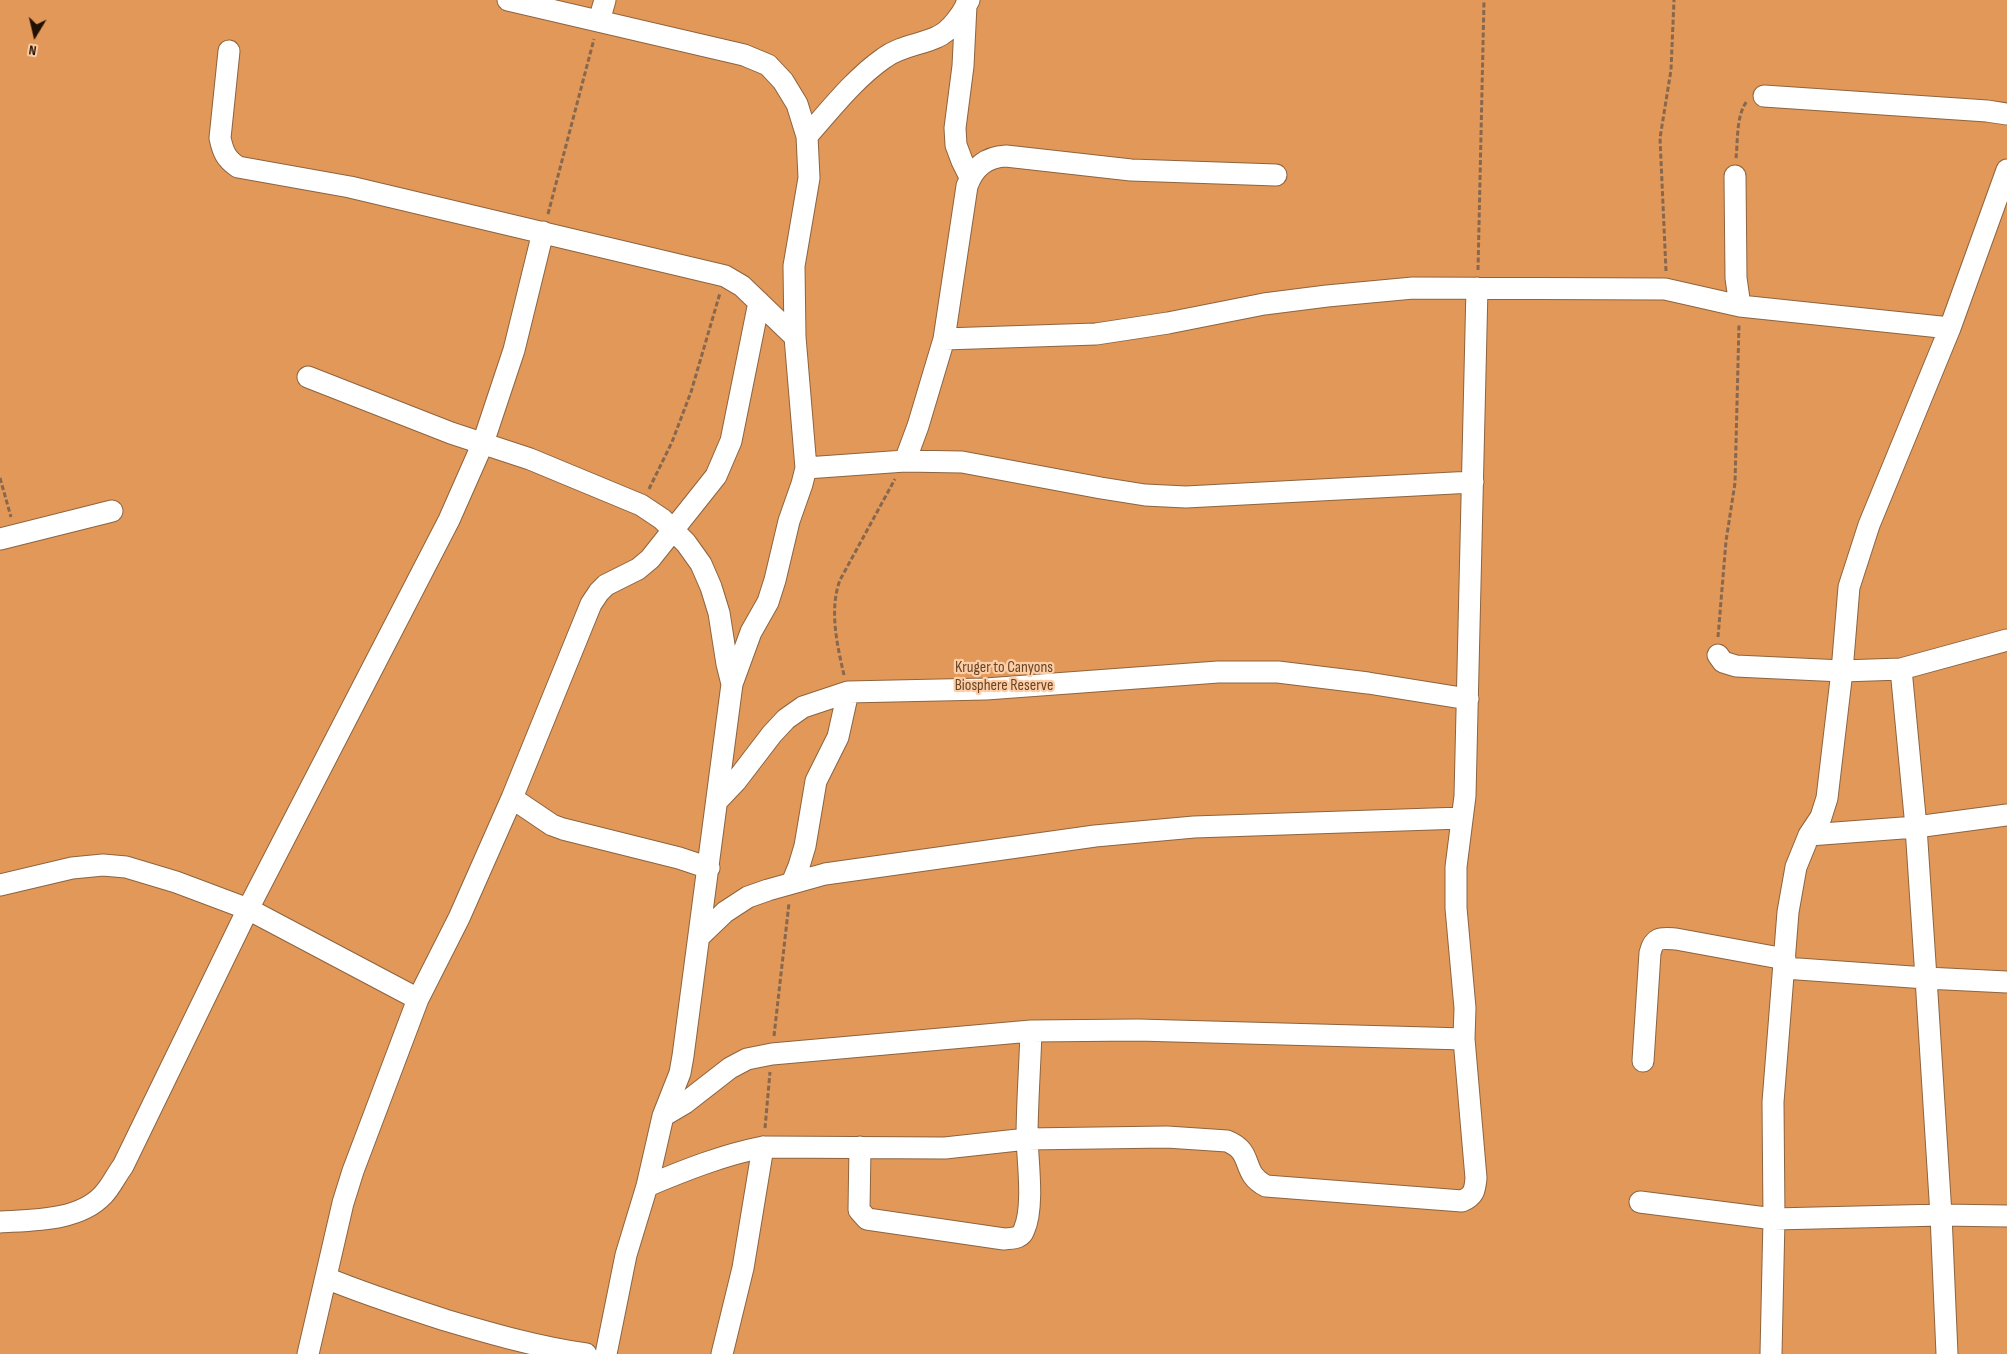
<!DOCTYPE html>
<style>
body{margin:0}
#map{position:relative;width:2007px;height:1354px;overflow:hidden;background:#fdcda6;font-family:"Sofia Sans Condensed",sans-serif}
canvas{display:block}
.north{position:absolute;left:10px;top:10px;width:50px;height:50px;-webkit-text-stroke:4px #fdcda6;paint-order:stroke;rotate:189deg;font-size:14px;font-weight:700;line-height:20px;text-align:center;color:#211003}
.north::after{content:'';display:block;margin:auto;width:18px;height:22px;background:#211003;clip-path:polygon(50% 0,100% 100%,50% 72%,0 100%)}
</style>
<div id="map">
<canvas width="2007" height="1354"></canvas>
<div class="north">N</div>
</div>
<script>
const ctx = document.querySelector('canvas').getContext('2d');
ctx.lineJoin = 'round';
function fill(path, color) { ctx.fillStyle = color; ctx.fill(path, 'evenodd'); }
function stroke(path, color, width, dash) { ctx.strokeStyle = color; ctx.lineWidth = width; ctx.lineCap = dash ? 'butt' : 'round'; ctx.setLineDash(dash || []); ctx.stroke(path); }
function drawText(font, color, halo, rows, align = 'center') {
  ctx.font = font + ' "Sofia Sans Condensed",sans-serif'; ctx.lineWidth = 4.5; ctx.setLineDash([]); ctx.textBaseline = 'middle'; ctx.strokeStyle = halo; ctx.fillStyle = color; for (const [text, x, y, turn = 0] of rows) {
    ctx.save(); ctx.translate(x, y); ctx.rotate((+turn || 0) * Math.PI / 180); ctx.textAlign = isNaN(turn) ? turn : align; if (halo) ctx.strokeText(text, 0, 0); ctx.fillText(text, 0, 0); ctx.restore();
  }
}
const green = new Path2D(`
 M0,0h2007v1354h-2007z`);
const path = new Path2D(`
 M1736,158c2,-17 0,-43 11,-57
 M548,214l46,-175
 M1478,270l6,-270
 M1666,271l-6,-133 11,-68 3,-70
 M0,478l11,39
 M649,489l23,-47 19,-50 29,-99
 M1718,637l8,-96 9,-58 4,-159
 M844,675c-7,-30 -15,-66 -4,-95l55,-101
 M774,1036l15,-133
 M765,1128l5,-56`);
const minor = new Path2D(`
 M508,0l236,55 24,10 15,16 14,23 10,32 2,42 -15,88 1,71 11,131 -4,16 -13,37 -14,59 -7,22 -17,30 -19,52 -49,372 -3,17 -17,43 -16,70 -21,69 -20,99
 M966,5l-3,61 -8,62 1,17 6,16 8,16
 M599,21l6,-21
 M229,51l-9,87c3,14 6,21 18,29l112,20 375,89 17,10 53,51
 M1764,96l223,15 20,3
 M807,136c24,-27 47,-57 77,-78 16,-12 36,-13 53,-21 14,-6 26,-24 32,-37
 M1735,176l1,102 4,28
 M944,339l152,-5 72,-11 96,-19 63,-8 86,-8 252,1 75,17 210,22
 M308,377l143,56 79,26 111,46 21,14 24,24 15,21 10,23 8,26 8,51 5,20
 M905,461l13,-35 26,-87 23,-153c7,-19 19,-29 39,-30l125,14 145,5
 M806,468l99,-7 57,1 139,26 44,7 41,2 287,-15
 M0,539l112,-28
 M1718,655l5,7 13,4 106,5 59,-2 106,-29
 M1901,669l15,158 10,151 81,4
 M512,798l40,27 11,4 116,29 30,10
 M718,800l18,-19 36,-47 14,-15 17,-12 45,-15 138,-3 232,-17h60l90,11 100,16
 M1809,835l107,-8 91,-12
 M792,883l7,-17 6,-20 11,-65 22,-44 10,-45
 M0,885l72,-17 31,-3 23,2 50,15 72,27 170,90
 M700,936l25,-24 23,-15 20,-7 57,-16 270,-38 99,-9 268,-9
 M1784,968l142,10 15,237 6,139
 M1643,1061l7,-108c4,-17 12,-15 26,-14l109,20
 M663,1116l22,-13 45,-35 17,-9 25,-5 259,-23 107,-1 326,9
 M860,1147l-1,63 8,9 137,20c8,-1 17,0 20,-9 10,-22 4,-67 3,-91 0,-36 3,-72 4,-108
 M647,1186c38,-16 76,-31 116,-39l182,1 82,-9 140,-2 60,4c28,11 13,32 39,45l196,15c12,-5 13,-11 14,-23l-12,-139 1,-31 -9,-100v-41l9,-71 12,-508
 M1640,1202l134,17 167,-4 66,1
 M0,1222c33,-2 79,-1 103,-27 8,-8 13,-20 20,-29l125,-257 201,-389 34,-77 31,-93 29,-118
 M326,1278c39,16 79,29 119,42 47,14 93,27 141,34
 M308,1354l35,-151 10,-32 65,-172 41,-81 53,-120 79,-194 8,-12 7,-7 32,-16 12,-10 66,-83 15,-35 28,-139
 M722,1354l21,-86 20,-121
 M1771,1354l3,-135 -1,-117 15,-190 8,-45 13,-32 12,-18 6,-19 15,-127 7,-84 20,-62 81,-197 57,-158`);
const parkNames = [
 ["Kruger to Canyons",1004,668],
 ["Biosphere Reserve",1004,686]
];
fill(green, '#e19858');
stroke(minor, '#8e643f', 23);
stroke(path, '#87684f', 3, [5, 2.5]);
stroke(minor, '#fff', 21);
drawText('16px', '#694525', '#fdcda6', parkNames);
</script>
